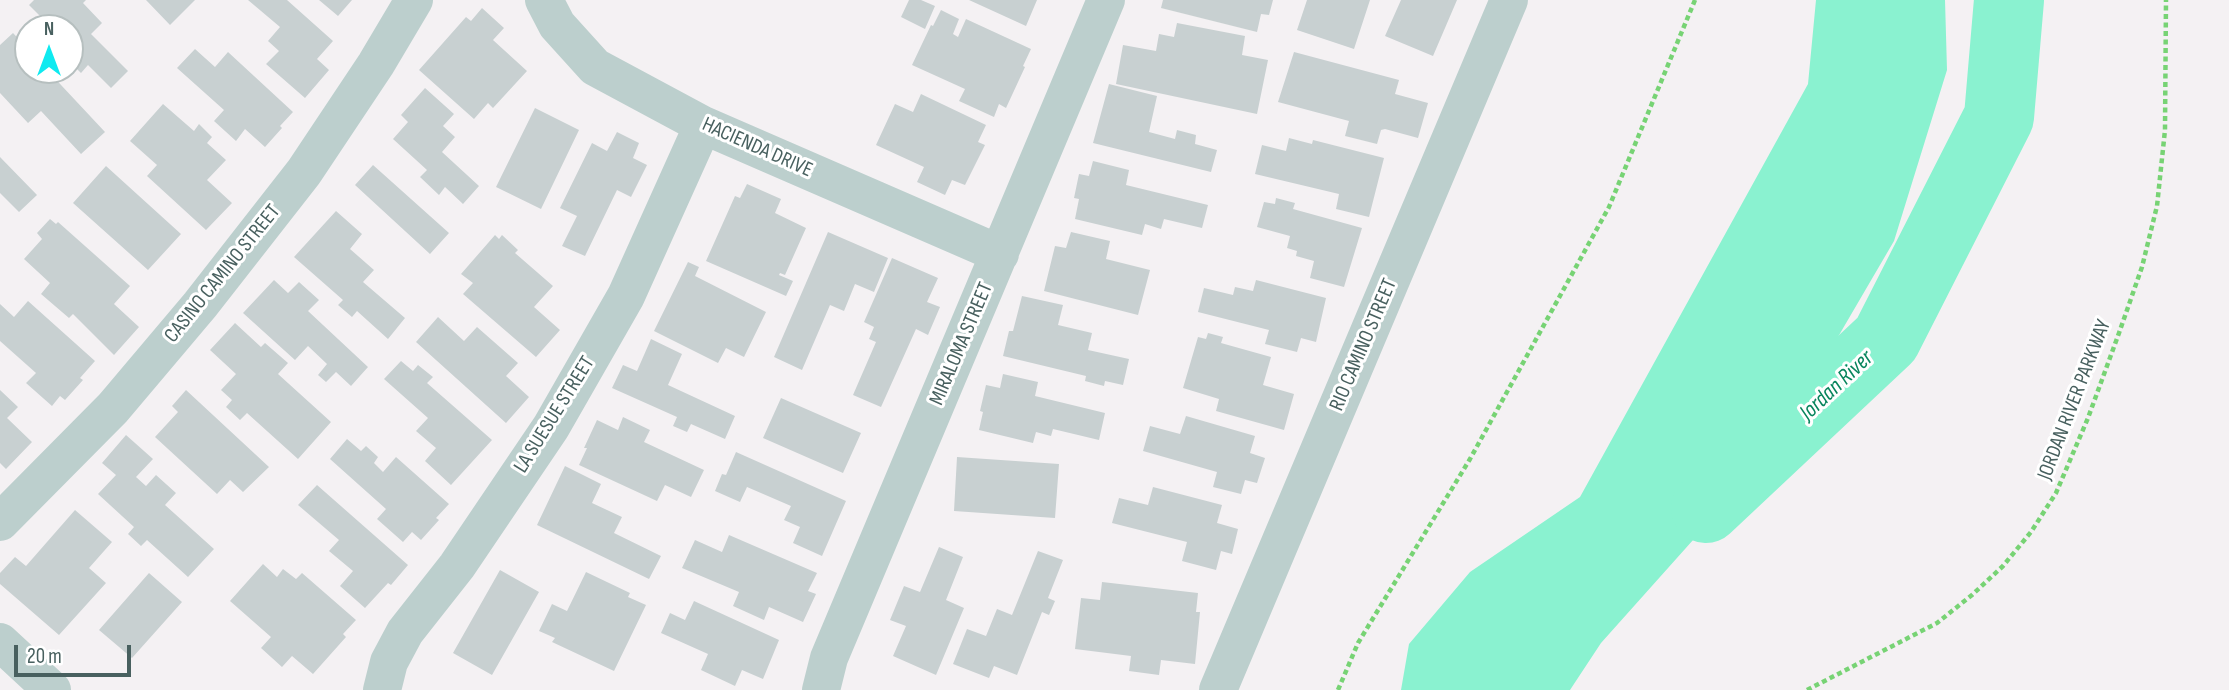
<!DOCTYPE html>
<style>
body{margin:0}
#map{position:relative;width:2229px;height:690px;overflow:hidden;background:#f4f1f3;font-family:"Sofia Sans Condensed",sans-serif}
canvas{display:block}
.north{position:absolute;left:14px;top:14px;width:70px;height:70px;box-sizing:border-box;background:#fff;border:2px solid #b6bfbf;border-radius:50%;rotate:0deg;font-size:19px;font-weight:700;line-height:28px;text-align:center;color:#48605f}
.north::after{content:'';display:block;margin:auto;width:24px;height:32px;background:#0feaf0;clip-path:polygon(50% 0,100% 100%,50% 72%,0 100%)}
.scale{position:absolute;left:14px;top:645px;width:117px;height:32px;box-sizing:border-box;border:4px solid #48605f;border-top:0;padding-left:9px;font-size:21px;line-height:24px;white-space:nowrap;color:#48605f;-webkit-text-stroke:5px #fff;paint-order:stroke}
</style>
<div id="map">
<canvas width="2229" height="690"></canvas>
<div class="north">N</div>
<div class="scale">20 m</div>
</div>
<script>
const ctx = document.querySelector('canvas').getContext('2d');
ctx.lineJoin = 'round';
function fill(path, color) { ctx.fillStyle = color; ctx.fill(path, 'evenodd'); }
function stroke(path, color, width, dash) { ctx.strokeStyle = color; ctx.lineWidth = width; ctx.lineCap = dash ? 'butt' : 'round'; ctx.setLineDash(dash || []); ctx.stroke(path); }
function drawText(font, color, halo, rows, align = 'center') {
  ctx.font = font + ' "Sofia Sans Condensed",sans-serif'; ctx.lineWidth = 6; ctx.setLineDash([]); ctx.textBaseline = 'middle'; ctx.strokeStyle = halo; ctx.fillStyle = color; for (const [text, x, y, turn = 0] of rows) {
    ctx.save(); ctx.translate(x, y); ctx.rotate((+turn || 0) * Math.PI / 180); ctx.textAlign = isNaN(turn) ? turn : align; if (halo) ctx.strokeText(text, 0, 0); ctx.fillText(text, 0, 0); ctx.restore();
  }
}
const water = new Path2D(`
 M1816,0h129l2,70 -53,171 -125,214 -168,188 -31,47h-169l8,-46 61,-72 110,-75 228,-413z`);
const river = new Path2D(`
 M1706,508l180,-169 113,-222 10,-117`);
const building = new Path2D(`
 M34,0h52l-3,3 19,20 -11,11 37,37 -17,17 -23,-23 -7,8 -11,-11v-5l6,-5 -6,-5v-19h-18l-23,-23z
 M146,0h49l-25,25z
 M248,0h39l46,41 -16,18 12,11 -24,28 -39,-34 13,-13 -11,-10 12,-14z
 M319,0h33l-14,16z
 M909,0h12l14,6 -10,23 -24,-12z
 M969,0h68l-11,26z
 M1163,0h110l-4,15 -8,-1 -4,18 -96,-24z
 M1307,0h63l-16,49 -57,-19z
 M1401,0h56l-24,56 -48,-20z
 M482,8l22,20 -11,12 34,31 -34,37 -5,-5 -14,16 -55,-49 47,-53 5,4z
 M941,10l18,9 -6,15 5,3 8,-18 65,30 -8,17 2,1 -19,41 -7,-4 -5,13 -35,-16 6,-12 -53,-24 19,-40 2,1z
 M1177,23l68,13 -3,19 26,5 -11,54 -141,-30 7,-39 33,6 3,-17 15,3z
 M13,33l15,16v21h19l58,62 -24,22 -40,-43 -13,12 -28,-30v-48z
 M195,49l20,18 13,-15 65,60 -13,14 2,2 -17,19 -20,-18 -9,12 -22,-20 10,-11 -47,-42z
 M1294,52l105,28 -4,14 33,9 -10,35 -33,-9 -4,1 -4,14 -32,-8 4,-15 -71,-19z
 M1109,84l48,12 -8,36 26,7 2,-9 19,5 -1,9 22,6 -6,22 -118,-29z
 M425,88l29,26 -11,12 12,11 -13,15 37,34 -16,18 -18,-17 -6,8 -19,-18 7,-7 -34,-31 15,-17 -7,-7z
 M921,94l65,31 -8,17 7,3 -20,40 -13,-5 -7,15 -28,-13 7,-15 -48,-22 19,-41 18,8z
 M163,104l31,27 5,-7 13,13 -5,6 19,17 -19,20 25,23 -26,27 -59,-54 10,-11 -27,-24z
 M535,108l44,22 -38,79 -45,-22z
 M617,132l22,11 -6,15 14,7 -16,32 -14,-7 -32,66 -23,-10 15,-30 -17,-8 32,-65 15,8z
 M1289,138l23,6 1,-4 71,18 -15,59 -33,-8 3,-15 -84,-20 7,-29 24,6z
 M0,157l37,38 -18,17 -19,-19z
 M1093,161l36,9 -3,15 82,20 -6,23 -38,-9 -3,10 -16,-5 -3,11 -67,-16 4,-20 -5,-1 5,-24 10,2z
 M373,165l76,68 -19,21 -75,-69z
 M106,166l75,68 -33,36 -75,-67z
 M747,184l34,15 -6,14 31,15 -21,47 -5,-2 -1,2 14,6 -7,15 -80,-35 29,-65 5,2z
 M1276,198l19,5 -2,6 69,19 -18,59 -34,-9 4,-17 -18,-5 1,-5 -10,-3 3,-12 -33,-9 7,-25 11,2z
 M336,211l26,23 -12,15 24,21 -11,12 42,36 -17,21 -31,-28 -5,6 -14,-12 5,-5 -49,-43z
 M50,219l6,5 2,-2 72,64 -16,18 25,23 -25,28 -41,-41 -4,4 -28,-24 9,-11 -26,-24 18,-20 -5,-6z
 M828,232l60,26 -14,34 -19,-8 -11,27 -14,-6 -28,65 -28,-13z
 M1071,232l39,9 -4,18 44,11 -12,45 -94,-24 11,-45 11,2z
 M495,235l4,4 3,-4 16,15 -3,3 38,33 -19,21 26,23 -24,27 -73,-63 10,-11 -12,-9z
 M892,258l46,20 -11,24 13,5 -12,28 -12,-6 -35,78 -28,-12 23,-53 -7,-3 5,-12 -10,-5z
 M688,262l11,5 -4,9 71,36 -22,45 -18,-9 -8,15 -64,-32z
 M274,280l14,13 11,-11 20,18 -11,11 60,56 -17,19 -15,-14 -10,10 -8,-7 9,-11 -19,-18 -13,14 -52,-47z
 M1256,280l70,18 -10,44 -15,-4 -4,14 -32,-8 4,-14 -71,-18 6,-24 29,7 2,-8 18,4z
 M1022,296l41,9 -5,20 34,8 -4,17 41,9 -6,26 -18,-4 -1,5 -19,-5 1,-5 -83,-20 6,-25h4z
 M28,301l67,60 -15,17 3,2 -18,20 -5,-4 -8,10 -26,-23 10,-10 -36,-32v-37l14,13z
 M438,317l26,24 13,-14 41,36 -12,13 23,21 -23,26 -90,-81z
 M235,323l26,24 4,-4 23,20 -10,11 53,48 -33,37 -51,-46 -7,7 -14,-13 6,-7 -11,-10 15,-16 -26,-24z
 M1208,333l15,4 -2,6 50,14 -8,28 31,9 -10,36 -68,-19 3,-12 -36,-11 15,-51 8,2z
 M651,339l31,15 -14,31 67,31 -10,23 -34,-15 -4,8 -14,-6 4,-9 -65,-29 11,-23 14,6z
 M401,361l12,10 5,-6 15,12 -6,6 65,57 -41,45 -26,-24 11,-13 -20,-17 12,-13 -44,-39z
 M1003,374l35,8 -3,14 70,17 -6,27 -46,-11 -2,7 -15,-4 -3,11 -54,-13 4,-18 -3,-1 6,-26 14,3z
 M0,390l18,17 -11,11 25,24 -26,27 -6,-6z
 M186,390l83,77 -26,25 -13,-12 -13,14 -62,-57 23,-25 -6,-6z
 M781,398l80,35 -18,40 -80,-35z
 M1186,416l69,20 -5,17 15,5 -8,25 -12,-3 -4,14 -28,-7 4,-15 -74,-21 7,-25 30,8z
 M623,417l27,13 -6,12 60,28 -13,27 -26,-12 -8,16 -78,-36 8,-17h-3l13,-28 21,10z
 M126,435l27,24 -17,18 10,9 10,-11 20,18 -11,12 49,44 -26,28 -41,-37 -6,6 -13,-12 6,-7 -36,-33 18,-19 -14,-12z
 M347,439l14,12 5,-5 12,11 -4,6 9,9 13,-15 53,47 -13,14 3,2 -18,20 -9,-8 -9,10 -26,-23 9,-10 -56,-50z
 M736,452l110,49 -24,55 -29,-13 7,-16 -16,-7 7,-14 -44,-19 -7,15 -25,-11 7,-17 4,1z
 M957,457l102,7 -4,54 -101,-7z
 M565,466l36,18 -9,19 30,14 -8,16 47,23 -12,23 -112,-54z
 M317,485l91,80 -17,20 -3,-2 -23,25 -25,-22 13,-15 -24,-20 10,-11 -41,-35z
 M1153,487l69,18 -5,18 21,6 -6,25 -11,-3 -5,19 -34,-9 5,-19 -75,-19 7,-25 29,7z
 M75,510l37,32 -23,26 17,15 -47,52 -59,-51v-11l15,-16 11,9z
 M729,535l88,38 -9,18 8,3 -13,28 -34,-15 -5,13 -31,-14 6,-14 -57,-24 13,-28 27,12z
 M939,547l24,10 -17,43 18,8 -28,67 -43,-19 13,-30 -16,-6 14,-34 16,6z
 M1038,551l25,9 -15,38 7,3 -6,14 -7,-3 -25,63 -23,-9 -5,12 -36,-14 14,-35 19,7 11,-27 15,6z
 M263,564l14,13 6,-8 13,10 6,-6 54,47 -13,14 3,3 -33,37 -21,-18 -10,11 -21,-19 10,-11 -41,-36z
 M500,570l39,22 -47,83 -39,-22z
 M586,572l44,21 -2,4 18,8 -32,66 -62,-29 3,-4 -16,-7 13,-27 15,7z
 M149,573l33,29 -50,56 -33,-28z
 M1102,582l96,11 -2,19h4l-5,52 -34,-4 -2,15 -30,-4 2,-15 -56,-7 6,-51 19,2z
 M694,601l85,39 -16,39 -21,-9 -7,16 -34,-16 7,-16 -47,-21 9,-20 15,7z`);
const path = new Path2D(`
 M1338,690l20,-47 112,-184 139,-252 86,-207
 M1807,690l130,-67 35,-28 31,-29 28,-34 25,-39 32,-75 31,-85 23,-66 15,-61 8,-76 1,-130`);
const minor = new Path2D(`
 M544,0l13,25 38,42 108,58 297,129
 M0,522l113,-114 87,-103 104,-133 72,-108 38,-64
 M0,642l52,48
 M382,690l7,-28 16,-30 52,-66 94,-139 75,-131 77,-171
 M821,690l8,-32 277,-658
 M1218,690l291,-690`);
const streetNames = [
 ["HACIENDA DRIVE",757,148,24],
 ["CASINO CAMINO STREET",223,274,-51],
 ["MIRALOMA STREET",962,344,-67],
 ["RIO CAMINO STREET",1364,345,-67],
 ["JORDAN RIVER PARKWAY",2075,400,-69],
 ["LA SUESUE STREET",555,415,-58]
];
const waterNames = [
 ["Jordan River",1837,386,-43]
];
fill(water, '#8af2d0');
stroke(river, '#8af2d0', 70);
fill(building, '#c8d0d1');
stroke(path, '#77d374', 4.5, [5, 3.5]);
stroke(minor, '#bccfcd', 38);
drawText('21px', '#48605f', '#fff', streetNames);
drawText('italic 23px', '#08855d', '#fff', waterNames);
</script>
